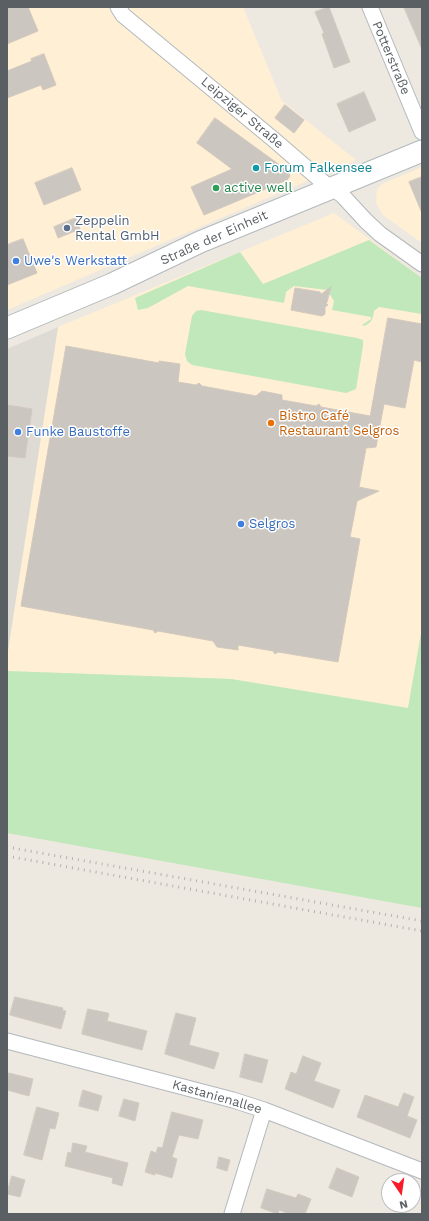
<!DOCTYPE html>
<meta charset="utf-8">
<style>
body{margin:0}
#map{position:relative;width:429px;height:1221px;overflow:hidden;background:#eee9e0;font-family:"Work Sans",sans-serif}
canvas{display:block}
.frame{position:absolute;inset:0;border:8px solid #595f63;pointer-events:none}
.north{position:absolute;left:381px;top:1173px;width:40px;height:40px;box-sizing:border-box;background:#fff;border:1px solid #bdbfc1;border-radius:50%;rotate:167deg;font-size:11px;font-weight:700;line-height:16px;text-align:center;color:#595f63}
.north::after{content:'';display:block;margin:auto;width:14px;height:18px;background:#f81c2a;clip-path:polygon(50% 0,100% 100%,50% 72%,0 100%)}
</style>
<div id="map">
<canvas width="429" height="1221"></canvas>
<div class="frame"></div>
<div class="north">N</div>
</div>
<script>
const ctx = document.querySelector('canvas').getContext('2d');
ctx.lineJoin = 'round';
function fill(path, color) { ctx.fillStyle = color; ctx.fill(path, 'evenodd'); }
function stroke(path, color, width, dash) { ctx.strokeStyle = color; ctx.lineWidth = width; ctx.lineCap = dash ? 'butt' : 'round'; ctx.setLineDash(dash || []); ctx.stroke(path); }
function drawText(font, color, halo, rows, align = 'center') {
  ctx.font = font + ' "Work Sans",sans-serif'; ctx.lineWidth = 3; ctx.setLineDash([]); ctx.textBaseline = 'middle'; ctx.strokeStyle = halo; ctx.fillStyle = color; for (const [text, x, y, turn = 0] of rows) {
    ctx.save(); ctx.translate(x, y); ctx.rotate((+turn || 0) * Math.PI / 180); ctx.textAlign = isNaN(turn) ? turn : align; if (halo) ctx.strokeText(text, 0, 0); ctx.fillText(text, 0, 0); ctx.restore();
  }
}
const commercial = new Path2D(`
 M7,7h236l39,94 74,59 -349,150z
 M422,167v76l-39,-28 -7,-12 1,-14 5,-5z
 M334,213l88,65v350l-14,80 -177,-29 -224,-8v-14l51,-330z`);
const industrial = new Path2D(`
 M58,327l-51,330v-308z`);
const green = new Path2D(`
 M369,240l53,38v36l-43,-7 -5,4c-1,7 -2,12 -10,15l-2,-1 9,-6v-2l-39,-7 2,-9 -7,-11 -33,-4 -8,6 -2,11 -96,-17 -40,22 -10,2 -3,-12 105,-46 23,32z
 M201,310l156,28 6,2v6l-7,43 -10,4 -154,-28 -5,-4 -2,-7 7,-38 4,-5z
 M422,628v280l-415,-75v-162l224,8 177,29z`);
const building = new Path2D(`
 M7,7h21l10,24 -31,13z
 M329,7l21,55 -16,6 -12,-34 2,-1 -9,-21z
 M404,7h18v42z
 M44,54l12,31 -13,5 -2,-5 -34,13v-27l25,-10 -1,-2z
 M364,92l12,28 -27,12 -12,-28z
 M285,105l19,15 -10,13 -19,-15z
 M215,118l73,53 2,5 -3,4 -83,35 -13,-28 41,-18 -35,-26z
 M72,168l9,22 -37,15 -9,-22z
 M422,177v36l-13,-31z
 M76,218l4,11 -22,9 -4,-11z
 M23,239l14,34 -30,12v-40z
 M331,287l-4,15 -1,1 2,2 -3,2v7l-3,2 -31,-6 4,-22 25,4 1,2z
 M388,318l34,6v38l-8,-2 -9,48 -21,-4 -8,43 -10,1 -7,39 20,4 -22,10 -7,36 10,2 -22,123 -60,-10 -3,2 -2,-3 -35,-6v5l-21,-3 -4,-6 -55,-10 -3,2 -2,-3 -132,-24 45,-260 93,17v-2l21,3 -2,18 18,3 3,-2 3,3 54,10 6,-5 20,4v5l34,6 3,-2 2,3 49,9z
 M7,405l25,4 -7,49 -18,-2z
 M15,997l48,11 -1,2 4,1 -5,18 -51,-14z
 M88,1009l20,4 1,1 -2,7 40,10 -5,19 -60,-16z
 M176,1013l20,5 -7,27 30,8 -5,16 -49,-15z
 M245,1054l23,6 -6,23 -22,-6z
 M303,1056l18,7 -7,18 26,9 -7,18 -48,-19 6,-17 5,2z
 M9,1073l24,6 -4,17 -22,-6v-10z
 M83,1090l19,6 -4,15 -19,-5z
 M404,1093l10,4 -7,19 10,4 -7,18 -53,-21 8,-22 33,12z
 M124,1099l15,4 -4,18 -16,-5z
 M37,1107l22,6 -4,16 -5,-1 -8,32 -18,-5z
 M172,1112l31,8 -5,19 -19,-4 -7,22 5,2 -5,19 -17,-5v2l-10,-3 6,-21 5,2 2,-6 4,1z
 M73,1143l14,3 -2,6 43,11 -6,23 -10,-3 1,-5 -48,-12 3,-14 3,1z
 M219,1157l11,3 -3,11 -10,-3z
 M337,1168l22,9 -7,20 -23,-9z
 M12,1176l13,4 -5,17 -13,-3z
 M267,1189l29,9 2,-4 13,5 -6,15h-16l-10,-4 -1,4 -17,-6z`);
const street = new Path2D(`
 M118,7l5,8 150,124 51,44 18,12 24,26 14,13 42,30
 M370,7l52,125
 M7,1041l226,59 31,10 158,61
 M232,1214l32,-104`);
const secondary = new Path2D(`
 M7,328l105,-44 88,-42 222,-91`);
const rail = new Path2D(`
 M7,847l415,74
 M7,856l415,75`);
const markers = [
 [256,168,4,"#0f9aa8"],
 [216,188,4,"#2e9e5b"],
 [67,228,4,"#5c6f8a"],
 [16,261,4,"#3f7fe0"],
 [271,423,4,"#e8710a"],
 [18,432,4,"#3f7fe0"],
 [241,524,4,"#3f7fe0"]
];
const streetNames = [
 ["Potterstraße",391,58,67],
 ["Leipziger Straße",242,113,40],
 ["Straße der Einheit",214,238,-24],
 ["Kastanienallee",217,1097,16]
];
const cultureNames = [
 ["Forum Falkensee",264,168]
];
const leisureNames = [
 ["active well",224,188]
];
const serviceNames = [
 ["Zeppelin",75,221],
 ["Rental GmbH",75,236]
];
const shopNames = [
 ["Uwe's Werkstatt",24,261],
 ["Funke Baustoffe",26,432],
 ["Selgros",249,524]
];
const foodNames = [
 ["Bistro Café",279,416],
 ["Restaurant Selgros",279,431]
];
fill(commercial, '#ffefd4');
fill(industrial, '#dedbd5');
fill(green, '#c0e8ba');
fill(building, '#cbc6bf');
stroke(building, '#d3c9be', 1);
stroke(street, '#b3b8bd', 17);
stroke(secondary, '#b2b8bd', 23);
stroke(street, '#fff', 15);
stroke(secondary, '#fff', 21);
stroke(rail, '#b1b2b3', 3, [1, 5]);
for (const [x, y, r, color] of markers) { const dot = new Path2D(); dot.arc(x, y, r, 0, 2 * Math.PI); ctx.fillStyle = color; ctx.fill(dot); stroke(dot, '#fff', 1.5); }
drawText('13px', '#595f63', '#fff', streetNames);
drawText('13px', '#0d838f', '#fff', cultureNames, 'left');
drawText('13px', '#27864d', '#fff', leisureNames, 'left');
drawText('13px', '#4e5e75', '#fff', serviceNames, 'left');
drawText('13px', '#366cbe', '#fff', shopNames, 'left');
drawText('13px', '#c56008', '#fff', foodNames, 'left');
</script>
